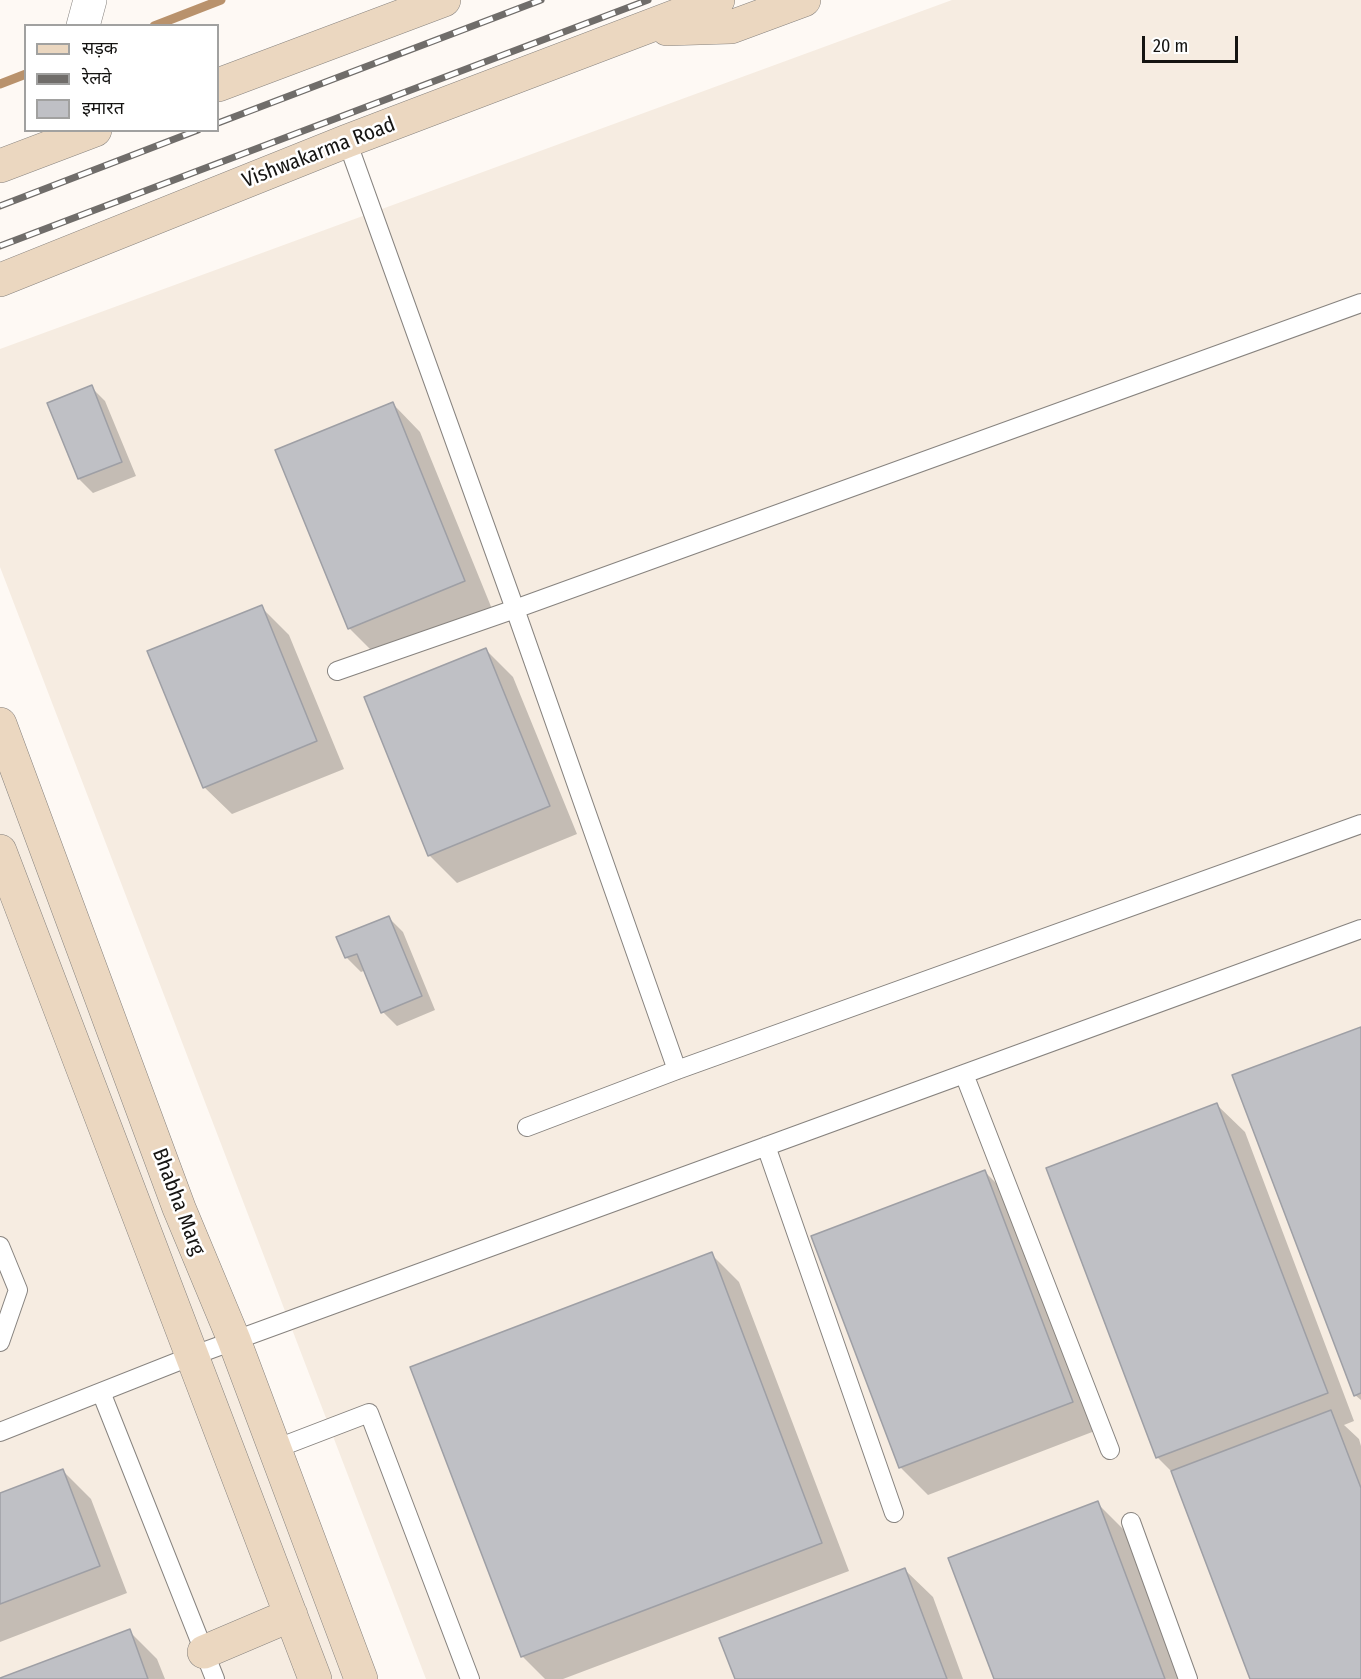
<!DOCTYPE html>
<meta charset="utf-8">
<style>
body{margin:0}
#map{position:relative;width:1361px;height:1679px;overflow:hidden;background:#fef9f4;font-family:"Fira Sans Condensed","Noto Sans Devanagari",sans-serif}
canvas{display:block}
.legend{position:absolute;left:24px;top:24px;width:195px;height:108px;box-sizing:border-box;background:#fff;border:2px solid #a1a1a0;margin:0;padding:8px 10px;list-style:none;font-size:18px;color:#151412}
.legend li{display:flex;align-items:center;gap:12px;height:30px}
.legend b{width:30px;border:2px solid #a1a1a0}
.scale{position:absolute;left:1142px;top:36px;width:96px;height:27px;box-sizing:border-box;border:3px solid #151412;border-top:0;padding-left:8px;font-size:18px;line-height:21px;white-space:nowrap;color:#151412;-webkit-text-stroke:4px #fff;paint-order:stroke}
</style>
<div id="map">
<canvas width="1361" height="1679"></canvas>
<ul class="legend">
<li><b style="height:8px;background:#ebd7c0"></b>सड़क</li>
<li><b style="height:8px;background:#706d6a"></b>रेलवे</li>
<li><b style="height:16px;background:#bfc0c5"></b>इमारत</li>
</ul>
<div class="scale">20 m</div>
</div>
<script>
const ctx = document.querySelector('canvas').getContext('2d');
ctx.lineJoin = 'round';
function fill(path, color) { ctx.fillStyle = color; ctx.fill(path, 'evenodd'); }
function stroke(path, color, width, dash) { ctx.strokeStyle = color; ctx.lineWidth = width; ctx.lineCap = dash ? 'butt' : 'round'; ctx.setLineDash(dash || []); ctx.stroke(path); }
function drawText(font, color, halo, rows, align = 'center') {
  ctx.font = font + ' "Fira Sans Condensed",sans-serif'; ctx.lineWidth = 5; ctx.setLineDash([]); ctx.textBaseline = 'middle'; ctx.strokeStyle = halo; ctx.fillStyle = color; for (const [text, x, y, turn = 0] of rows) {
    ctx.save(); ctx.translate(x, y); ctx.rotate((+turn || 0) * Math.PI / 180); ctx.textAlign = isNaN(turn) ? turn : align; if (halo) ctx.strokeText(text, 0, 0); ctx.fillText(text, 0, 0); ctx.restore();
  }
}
const built = new Path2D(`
 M952,0h409v1679h-935l-426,-1112v-218z
 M0,710l365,969h-365z`);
const shadow = new Path2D(`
 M91,387l14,14 31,75 -43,17 -14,-14 -30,-76z
 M393,404l27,28 72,177 -115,47 -28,-28z
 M261,607l28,28 55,134 -112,45 -28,-27z
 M485,649l28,28 64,157 -120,49 -28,-28z
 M389,918l14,14 32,78 -38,16 -14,-14 -17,-42 -5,2 -14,-14 -9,-20z
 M1361,1028v372l-6,-5z
 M1217,1105l28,27 109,289 -10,4 15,14 2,7v233h-109l-78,-205 -17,-17z
 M985,1172l28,28 87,229 -172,66 -28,-28z
 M711,1254l28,28 110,289 -286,108h-18l-23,-23z
 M63,1471l28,28 36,94 -127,49v-147z
 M1097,1503l28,28 56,148h-186z
 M905,1570l28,27 30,82h-227z
 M129,1631l28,28 8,20h-162z`);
const stream = new Path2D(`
 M154,26l67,-26
 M0,84l26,-10`);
const building = new Path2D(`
 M92,385l30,77 -44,17 -31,-76z
 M393,402l72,179 -117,48 -73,-179z
 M262,605l55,136 -114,47 -56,-137z
 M486,648l64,158 -122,50 -64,-159z
 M389,916l33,80 -41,17 -24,-59 -12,4 -9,-21z
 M1361,1027v366l-7,3 -122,-321z
 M1217,1103l111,290 -172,65 -110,-290z
 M985,1170l88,232 -174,66 -88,-232z
 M712,1252l110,291 -301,114 -111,-290z
 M1331,1410l30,78v191h-111l-79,-208z
 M63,1469l37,97 -100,38v-111z
 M1098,1501l67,178h-171l-46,-121z
 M905,1568l42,111h-212l-16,-41z
 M130,1629l18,50h-148v-1z`);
const lane = new Path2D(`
 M347,141l168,468 162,461
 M337,671l178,-62 846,-306
 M964,1074l146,376
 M527,1127l150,-57 684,-246
 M766,1146l128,367
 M0,1246l18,44 -18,52
 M101,1392l114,287
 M0,1432l192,-76 1169,-427
 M275,1449l94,-36 101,266
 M1131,1522l57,157`);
const street = new Path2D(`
 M83,26l7,-26`);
const secondary = new Path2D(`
 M667,29l64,-2 73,-27
 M218,85l226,-85
 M0,166l95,-36
 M0,280l347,-139 371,-141
 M0,724l179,484 55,132 127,339
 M0,851l315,828
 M204,1652l87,-37`);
const rail = new Path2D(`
 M218,123l323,-123
 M0,206l198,-76
 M0,246l648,-246`);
const streetNames = [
 ["Vishwakarma Road",319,153,-21],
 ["Bhabha Marg",178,1202,69]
];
fill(built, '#f6ece1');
fill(shadow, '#0003');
stroke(stream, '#b9926c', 9);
fill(building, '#bfc0c5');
stroke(building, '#9e9fa5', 1.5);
stroke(lane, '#87837f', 20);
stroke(street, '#87837f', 34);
stroke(secondary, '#87837f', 34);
stroke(lane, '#fff', 18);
stroke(street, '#fff', 33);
stroke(secondary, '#ebd7c0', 33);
stroke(rail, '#706d6a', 7);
stroke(rail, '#fff', 4.5, [14]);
drawText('21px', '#151412', '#fff', streetNames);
</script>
